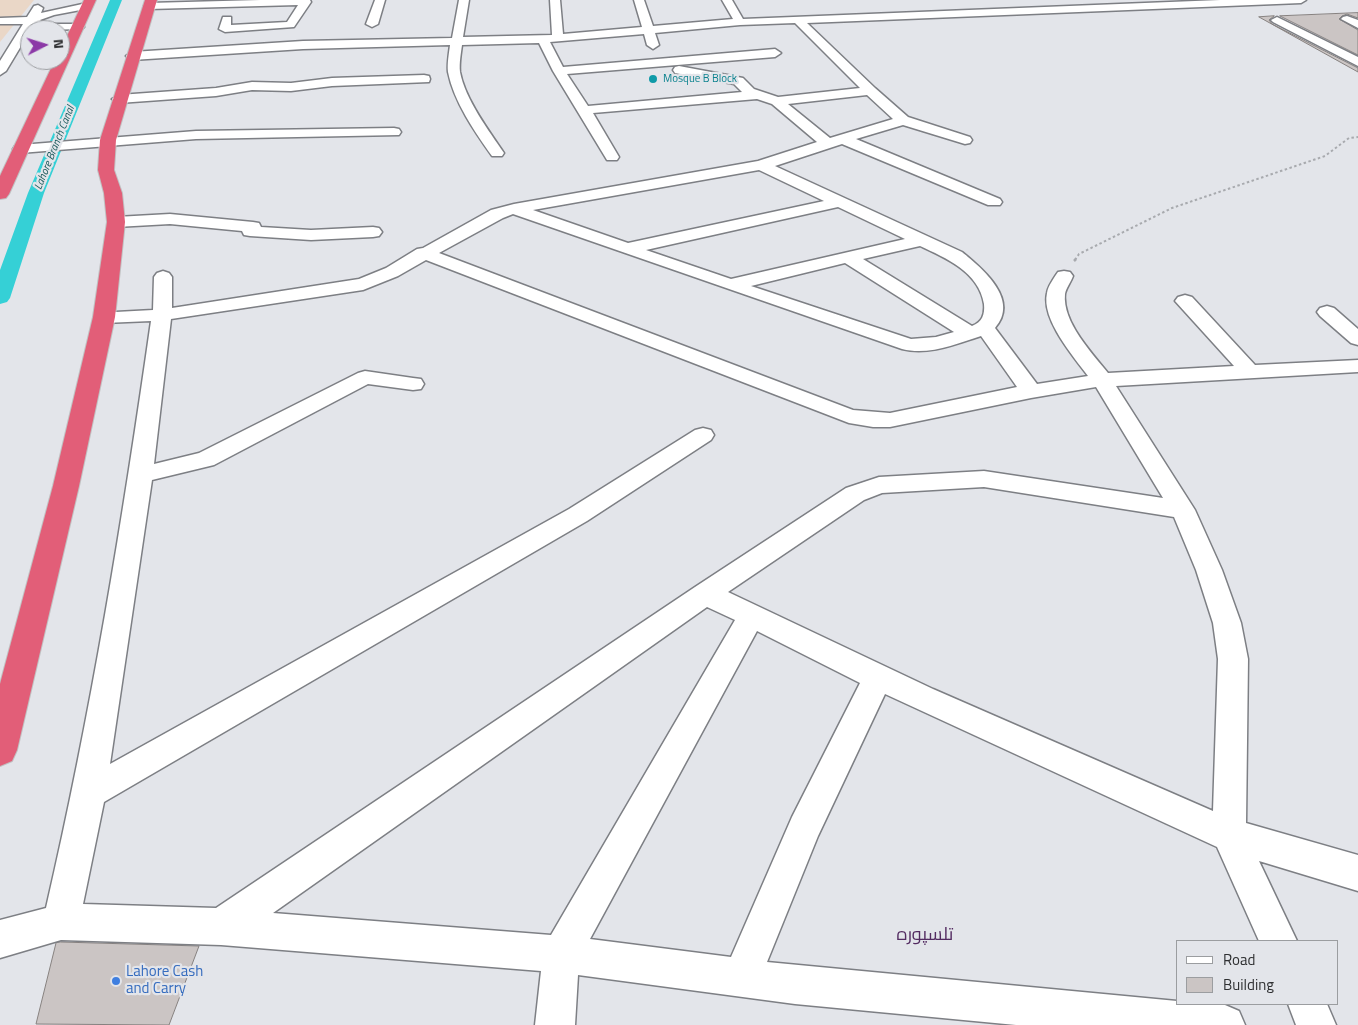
<!DOCTYPE html>
<meta charset="utf-8">
<style>
body{margin:0}
#map{position:relative;width:1358px;height:1025px;overflow:hidden;background:#e3e5ea;font-family:"Titillium Web",sans-serif}
canvas{display:block}
.legend{position:absolute;left:1176px;top:940px;width:162px;height:65px;box-sizing:border-box;background:#e3e5ea;border:1px solid #9b9da0;margin:0;padding:6px 9px;list-style:none;font-size:15px;color:#2f3032}
.legend li{display:flex;align-items:center;gap:10px;height:25px}
.legend b{width:25px;border:1px solid #9b9da0}
.north{position:absolute;left:20px;top:20px;width:50px;height:50px;box-sizing:border-box;background:#e3e5ea;border:1px solid #9b9da0;border-radius:50%;rotate:85deg;font-size:14px;font-weight:700;line-height:20px;text-align:center;color:#2f3032}
.north::after{content:'';display:block;margin:auto;width:18px;height:22px;background:#8c39a7;clip-path:polygon(50% 0,100% 100%,50% 72%,0 100%)}
</style>
<div id="map">
<canvas width="1358" height="1025"></canvas>
<ul class="legend">
<li><b style="height:6px;background:#fff"></b>Road</li>
<li><b style="height:14px;background:#cbc5c4"></b>Building</li>
</ul>
<div class="north">N</div>
</div>
<script>
const ctx = document.querySelector('canvas').getContext('2d');
ctx.lineJoin = 'round';
function fill(path, color) { ctx.fillStyle = color; ctx.fill(path, 'evenodd'); }
function stroke(path, color, width, dash) { ctx.strokeStyle = color; ctx.lineWidth = width; ctx.lineCap = dash ? 'butt' : 'round'; ctx.setLineDash(dash || []); ctx.stroke(path); }
function drawText(font, color, halo, rows, align = 'center') {
  ctx.font = font + ' "Titillium Web",Cairo,sans-serif'; ctx.lineWidth = 4.5; ctx.setLineDash([]); ctx.textBaseline = 'middle'; ctx.strokeStyle = halo; ctx.fillStyle = color; for (const [text, x, y, turn = 0] of rows) {
    ctx.save(); ctx.translate(x, y); ctx.rotate((+turn || 0) * Math.PI / 180); ctx.textAlign = isNaN(turn) ? turn : align; if (halo) ctx.strokeText(text, 0, 0); ctx.fillText(text, 0, 0); ctx.restore();
  }
}
const education = new Path2D(`
 M0,0h34l-34,42z`);
const canal = new Path2D(`
 M110,0h12l-78,193 -34,105 -3,4 -7,2v-34l28,-77z`);
const building = new Path2D(`
 M1358,13v5l-11,-4 -5,2 -3,3 19,11v25l-78,-39z
 M1274,16l-5,4 3,4 86,44v4l-99,-55z
 M61,942l138,4 -30,79 -133,-1 20,-81z`);
const pathFar1 = new Path2D(`
 M1075,260l4,-6 93,-46 153,-52 24,-18 9,-1`);
const path = new Path2D(`
 M1074,261l2,-2`);
const minor = new Path2D(`
 M260,0h50l1,2 -17,25 -69,5 -6,-3 4,-12h8v8l56,-3 11,-17 -149,4 -5,-3 5,-3z
 M375,0h10l-7,24 -6,3 -6,-3z
 M459,0h10l-6,37 89,-2 -2,-35h10l3,34 79,-7 -8,-27h10l9,26 80,-7 -11,-19h10l11,19 477,-19h86l-5,3 -494,20 68,65 33,29 62,20 2,3 -2,3 -5,1 -62,-19 -47,14 144,60 2,3 -2,3h-12l-146,-61 -67,22 187,86c21,17 58,48 33,76l42,56 51,-8c-15,-20 -47,-57 -41,-83 1,-7 7,-15 11,-21l6,-1 6,1 3,4c-2,6 -7,12 -8,18 -3,28 27,59 43,79l126,-7 -59,-65 3,-4 7,-2 7,2 63,68 103,-5v12l-242,14 79,124 27,60 19,53 7,36 -2,164 112,32v36l-99,-30 38,80h-38l-42,-94 -332,-153 -67,142 -51,126 410,39v3l48,1 14,6 6,14h-229l-221,-21 -217,-29 -3,50h-40l6,-54 -320,-26 -160,-5 -61,18v-38l46,-12c45,-194 77,-390 105,-587l-47,2 -7,-2 -3,-4 3,-4 56,-3 1,-33 3,-4 6,-2 6,2 3,4v31l187,-29 27,-11 31,-19 6,-1 68,-38 23,-6 244,-43 59,-19 -45,-38 -15,-5 -164,14 26,44 -2,3h-10l-54,-89 -14,-28 -77,2c-1,8 -3,18 -2,27 5,27 29,59 44,81l-2,3h-10c-17,-24 -38,-54 -44,-84 -1,-8 1,-19 2,-27l-147,4 -171,11 -6,-4 6,-4 171,-11 149,-3zM795,23l65,65 -82,9 -24,-8 -11,-11 -64,-12 -4,1 -2,3 2,3 59,11 8,8 -154,14 -21,-32 208,-17 6,-4 -6,-4 -212,18 -13,-25 94,-8 3,11 6,4 6,-4 -4,-12 85,-8zM867,95l26,24 -63,19 -42,-34zM759,170l65,31 -196,42 -95,-33zM838,207l67,32 -174,40 -85,-29zM513,214l389,135c26,7 54,-5 79,-13l36,51 -127,26 -37,-3 -414,-157 64,-35zM920,246c26,12 59,26 64,58 1,11 -2,18 -12,22l-109,-67zM426,260l423,163 24,4h17l141,-29 65,-11 67,111 -179,-27 -105,6 -33,11 -151,99 -479,321 -133,-4 21,-102 483,-281 124,-81 3,-5 -3,-5 -8,-2 -8,2 -126,79 -459,255 42,-284 62,-15 154,-81 45,6 8,-1 3,-5 -3,-5 -8,-1 -48,-7 -7,2 -159,80 -45,11 17,-145 192,-29 35,-14zM845,263l109,69 -18,5 -25,2 -160,-53zM984,487l190,30 22,53 17,53 5,36 -5,152 -280,-122 -205,-97 136,-92 18,-7zM707,607l28,13 -184,315 -278,-22zM757,631l103,52 -68,134 -61,140 -141,-18z
 M87,3l4,1 1,2 -1,2 -37,7 -14,5 6,4h32l4,1 2,2 -2,2 -40,1 -9,-4 -27,45 -6,4v-14l23,-37h-23v-6l27,-1 7,-11 4,-1 5,3 -2,5z
 M1347,16l11,4v8l-17,-9 2,-2z
 M1277,17l81,40v9l-85,-44 -2,-2z
 M424,75l5,1 1,3 -1,3 -97,4 -41,5 -39,-1 -36,6 -97,7 -7,-4 7,-4 97,-7 36,-6 39,1 41,-5z
 M394,128l5,1 2,3 -2,3 -203,4 -176,14 -5,-1 -2,-3 2,-3 5,-1 176,-14z
 M170,214l83,8 6,1 2,4 50,3 62,-3 6,1 3,4 -3,4 -6,1 -62,3 -61,-4 -6,-1 -2,-4 -72,-7 -54,3 -6,-1 -2,-4 2,-4 6,-1z
 M1327,306l7,2 24,21v16l-7,-2 -31,-27 -3,-4 3,-4z
 M1288,1004h39l9,21h-40z`);
const highway = new Path2D(`
 M84,0h12l-87,194 -3,4 -6,1v-23l55,-116h5v-9z
 M145,0h12l-41,140 -2,30 8,23 3,29 -10,95 -36,169 -62,264 -5,11 -12,5v-82l53,-198 40,-169 14,-95 -3,-29 -6,-23 2,-30z`);
const markers = [
 [653,79,5,"#0f9aa8"],
 [116,981,5,"#3f7fe0"]
];
const farCulturenames = [
 ["Mosque B Block",663,79]
];
const farWaternames = [
 ["Lahore Branch Canal",55,148,-68]
];
const nearShopnames = [
 ["Lahore Cash",126,972],
 ["and Carry",126,989]
];
const nearQuarternames = [
 ["تلسپورہ",925,936]
];
fill(education, '#ead7c7');
fill(canal, '#35d0d6');
fill(building, '#cbc5c4');
stroke(building, '#878280', 1);
stroke(minor, '#7d7f84', 3);
stroke(highway, '#c1c1c2', 2);
stroke(pathFar1, '#a8aaae', 2, [2.5, 2.5]);
stroke(path, '#a8aaae', 2.5, [3, 3]);
fill(minor, '#fff');
fill(highway, '#e25e78');
for (const [x, y, r, color] of markers) { const dot = new Path2D(); dot.arc(x, y, r, 0, 2 * Math.PI); ctx.fillStyle = color; ctx.fill(dot); stroke(dot, '#e3e5ea', 2); }
drawText('11px', '#0d838f', '#e3e5ea', farCulturenames, 'left');
drawText('italic 11px', '#1a585a', '#e3e5ea', farWaternames);
drawText('15px', '#366cbe', '#e3e5ea', nearShopnames, 'left');
drawText('18px', '#532b61', '#e3e5ea', nearQuarternames);
</script>
